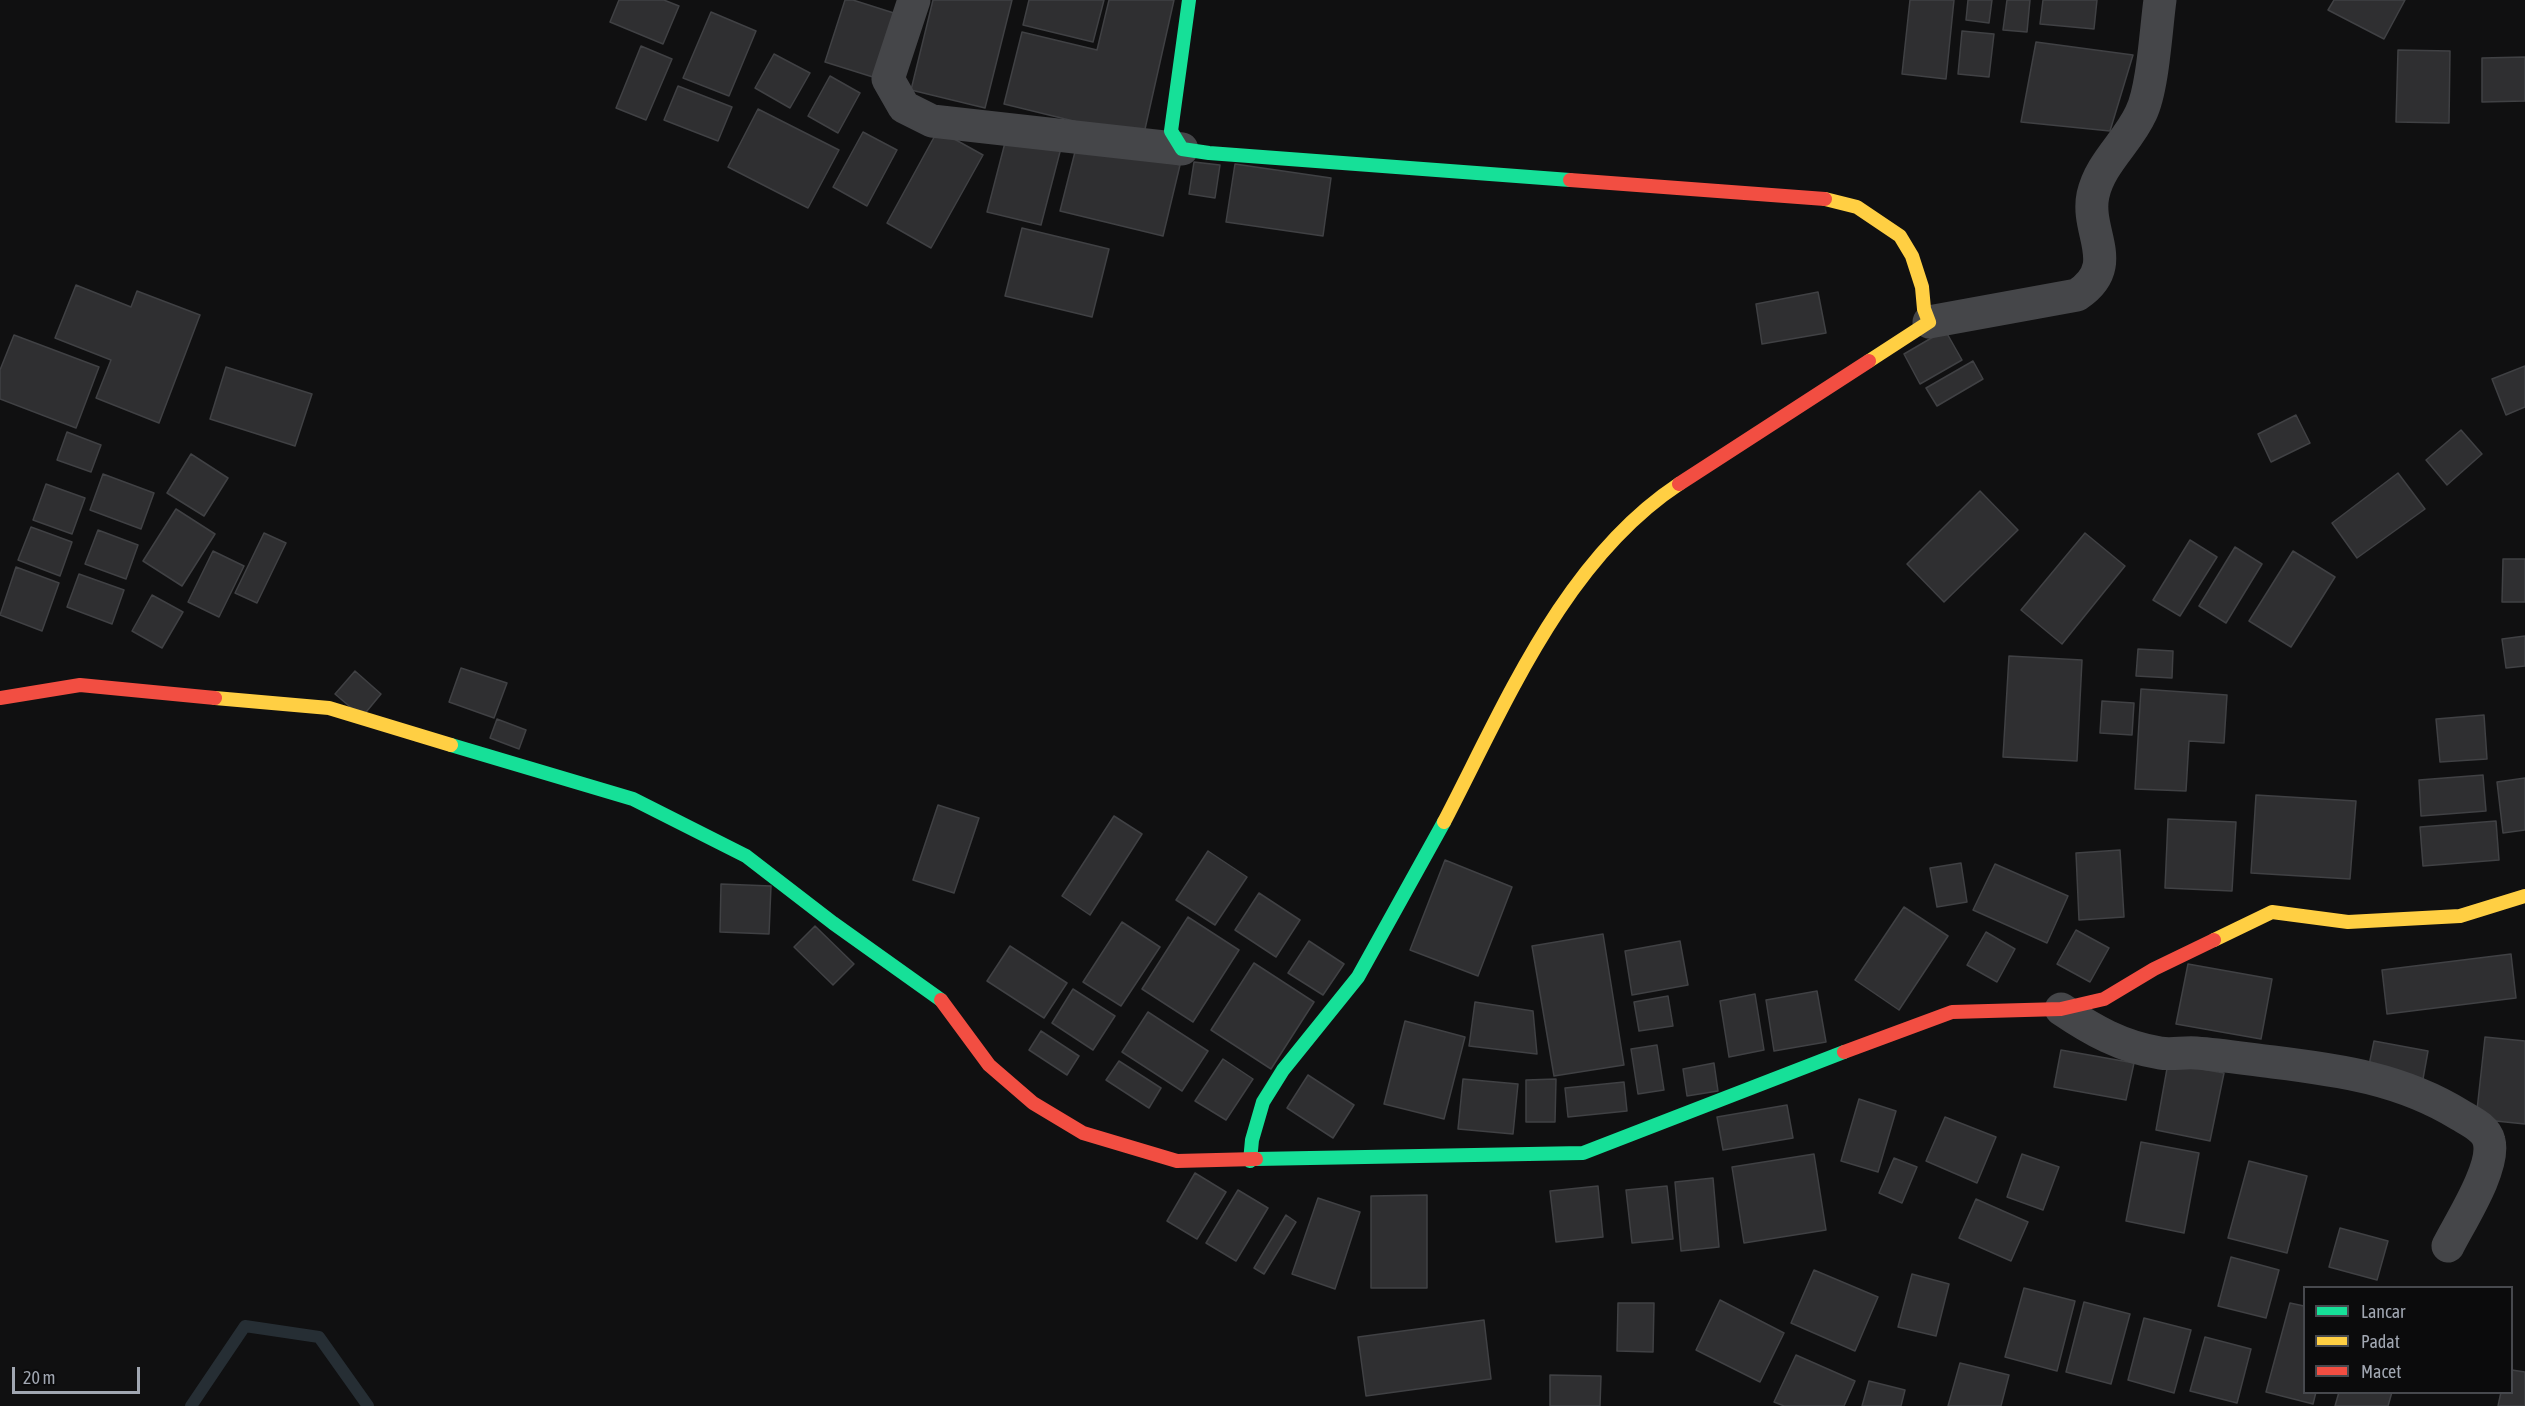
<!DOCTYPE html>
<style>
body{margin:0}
#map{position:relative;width:2525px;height:1406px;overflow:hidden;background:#101011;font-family:"Asap Condensed",sans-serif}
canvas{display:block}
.legend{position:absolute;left:2303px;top:1286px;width:210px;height:108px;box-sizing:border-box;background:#0b0b0c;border:2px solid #47494e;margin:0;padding:8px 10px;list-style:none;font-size:18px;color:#a1a7b2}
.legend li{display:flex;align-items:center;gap:12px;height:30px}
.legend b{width:30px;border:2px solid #47494e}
.scale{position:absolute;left:12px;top:1367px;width:128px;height:27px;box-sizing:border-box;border:3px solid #a1a7b2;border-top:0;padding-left:8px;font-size:18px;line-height:21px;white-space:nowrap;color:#a1a7b2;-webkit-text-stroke:4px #0b0b0c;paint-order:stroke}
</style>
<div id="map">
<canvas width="2525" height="1406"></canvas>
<ul class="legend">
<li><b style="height:8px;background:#16e098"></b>Lancar</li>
<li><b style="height:8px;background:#ffcf43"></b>Padat</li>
<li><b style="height:8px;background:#f24e42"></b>Macet</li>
</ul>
<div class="scale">20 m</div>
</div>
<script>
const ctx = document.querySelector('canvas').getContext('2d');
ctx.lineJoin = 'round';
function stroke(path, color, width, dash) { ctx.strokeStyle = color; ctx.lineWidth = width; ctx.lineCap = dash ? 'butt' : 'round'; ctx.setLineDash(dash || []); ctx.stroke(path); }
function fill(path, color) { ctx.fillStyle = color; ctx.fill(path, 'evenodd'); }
const stream = new Path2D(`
 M191,1406l54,-80 74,11 49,69`);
const building = new Path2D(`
 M619,0h45l15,6 -16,38 -53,-22z
 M845,0h8l44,14 -21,64 -51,-16z
 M933,0h79l-27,108 -74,-18z
 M1029,0h75l-11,42 -70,-17z
 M1109,0h65l-31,138 -139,-34 18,-72 75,18z
 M1910,0h44l-8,79 -44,-5z
 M1968,0h24l-3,23 -23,-3z
 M2007,0h23l-3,32 -24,-2z
 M2043,0h54l-3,29 -54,-5z
 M2334,0h71l-21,39 -56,-29z
 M711,12l45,19 -27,65 -46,-18z
 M1962,31l32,3 -5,43 -31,-3z
 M2036,42l97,13 -23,76 -89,-9z
 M641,46l31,13 -26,61 -30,-12z
 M2398,50l52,1 -1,72 -53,-1z
 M774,54l36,19 -20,35 -35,-20z
 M2525,57v44l-43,1v-44z
 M830,76l30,17 -22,40 -30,-17z
 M678,86l54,21 -14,34 -54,-21z
 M758,109l81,41 -31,58 -80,-41z
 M938,130l45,25 -52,93 -44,-25z
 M863,132l34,18 -30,56 -34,-19z
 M1007,135l54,13 -20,77 -54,-13z
 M1078,140l102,25 -17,71 -103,-25z
 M1194,162l26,3 -5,33 -26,-4z
 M1235,164l96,14 -8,58 -97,-14z
 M1022,228l87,21 -17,68 -87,-21z
 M76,285l55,22 6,-16 63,24 -41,108 -63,-25 15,-38 -56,-22z
 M1818,292l8,41 -64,11 -6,-40z
 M1945,330l17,30 -42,24 -16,-30z
 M14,335l85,32 -23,61 -76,-29v-29z
 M1973,361l10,18 -46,27 -11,-18z
 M2525,366v41l-19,8 -14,-36z
 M226,367l86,27 -17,52 -85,-27z
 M2296,415l14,28 -39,19 -13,-28z
 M2461,430l21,24 -35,31 -21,-25z
 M67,432l34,13 -10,27 -34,-12z
 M191,454l37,24 -24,38 -37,-23z
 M2398,473l27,36 -68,49 -25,-35z
 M103,474l51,19 -13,36 -51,-19z
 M46,484l39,14 -13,36 -39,-14z
 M1980,491l38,39 -74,72 -37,-38z
 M176,509l39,25 -33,52 -39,-25z
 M31,527l41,15 -12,34 -42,-16z
 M98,530l40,15 -12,34 -41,-15z
 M264,533l22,10 -29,60 -22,-10z
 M2085,533l40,33 -63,78 -41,-34z
 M2190,540l27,17 -37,59 -27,-16z
 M2235,547l27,17 -36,59 -27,-17z
 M213,551l31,15 -25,51 -31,-15z
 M2293,551l42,26 -44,70 -42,-26z
 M2503,559h22v43h-23z
 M16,567l43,16 -17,48 -42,-16z
 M79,574l45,16 -12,34 -45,-17z
 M152,595l31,17 -21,36 -30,-17z
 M2525,636v30l-19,2 -4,-29z
 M2138,649l35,2 -1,27 -36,-2z
 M2009,656l73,4 -5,101 -74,-4z
 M461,668l46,15 -13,35 -45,-16z
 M355,671l26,23 -19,23 -27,-23z
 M2141,689l86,6 -3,48 -35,-2 -3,50 -51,-2z
 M2102,701l32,2 -2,32 -32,-2z
 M2484,715l3,44 -47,3 -4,-43z
 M497,719l29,11 -7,19 -29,-11z
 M2483,775l3,36 -65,5 -2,-36z
 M2525,778v52l-22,3 -6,-51z
 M2256,795l100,6 -6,78 -99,-6z
 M938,805l41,13 -25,75 -41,-13z
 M1114,816l28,18 -52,81 -28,-19z
 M2168,819l68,3 -4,69 -67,-3z
 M2496,821l3,39 -76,6 -3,-39z
 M2120,850l4,67 -45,3 -3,-67z
 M1208,851l39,26 -32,48 -39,-25z
 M1445,860l67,27 -34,89 -68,-26z
 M1961,863l6,39 -30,5 -7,-39z
 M1995,864l73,32 -21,47 -74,-33z
 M721,884l50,2 -2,48 -49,-2z
 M1259,893l41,27 -24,37 -41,-27z
 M1904,907l44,29 -49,74 -44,-30z
 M1188,917l51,33 -46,72 -51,-33z
 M1122,922l38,25 -39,59 -38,-24z
 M815,926l39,38 -21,21 -39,-38z
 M2076,930l33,18 -19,34 -33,-18z
 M1986,932l29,17 -18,33 -30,-17z
 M1603,934l21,131 -70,11 -22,-130z
 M1309,941l35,23 -21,31 -35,-22z
 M1680,941l8,44 -56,10 -7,-44z
 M1010,946l57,37 -23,35 -57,-37z
 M2511,954l5,44 -129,16 -5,-44z
 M1254,963l60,39 -43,67 -60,-39z
 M2188,964l84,15 -11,60 -85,-15z
 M1073,989l42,27 -22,34 -41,-27z
 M1817,991l9,51 -52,9 -8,-51z
 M1755,994l9,56 -35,7 -9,-56z
 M1668,996l5,30 -34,5 -5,-29z
 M1475,1002l58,9 4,43 -68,-8z
 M1148,1012l60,39 -26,40 -60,-39z
 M1405,1021l60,16 -21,82 -60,-15z
 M1041,1031l38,25 -12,19 -38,-25z
 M2485,1037l40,4v83l-49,-5z
 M2374,1041l54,10 -5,28 -55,-9z
 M1657,1045l7,45 -26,4 -7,-45z
 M2061,1050l73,13 -8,37 -72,-13z
 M1223,1059l30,20 -27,41 -31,-19z
 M1119,1061l42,27 -12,20 -43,-28z
 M1714,1063l4,28 -31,5 -4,-27z
 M2168,1063l56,10 -14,68 -54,-11z
 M1308,1075l46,30 -21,33 -46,-30z
 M1463,1079l55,5 -5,50 -55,-5z
 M1556,1079l-1,43h-29v-42z
 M1624,1082l3,29 -59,6 -3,-29z
 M1859,1099l37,12 -18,61 -37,-11z
 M1787,1105l6,33 -70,12 -6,-33z
 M1945,1117l51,20 -19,46 -51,-22z
 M2141,1142l58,11 -15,80 -58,-12z
 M1814,1154l12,76 -82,13 -12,-76z
 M2022,1154l37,13 -16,43 -36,-13z
 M1894,1158l23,9 -15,36 -23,-10z
 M2249,1161l58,15 -20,77 -59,-15z
 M1195,1173l31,19 -29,47 -30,-18z
 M1713,1178l6,69 -38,4 -6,-69z
 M1598,1186l5,51 -47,5 -6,-51z
 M1667,1186l6,53 -41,4 -6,-53z
 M1238,1190l30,18 -32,53 -30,-18z
 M1427,1195v93h-56v-92z
 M1318,1198l42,14 -25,77 -43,-15z
 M1976,1199l52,23 -17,39 -52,-23z
 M1286,1215l10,7 -32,52 -10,-6z
 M2340,1228l48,13 -11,39 -48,-13z
 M2231,1257l48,13 -13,48 -48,-12z
 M1814,1270l64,27 -23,54 -64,-28z
 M1912,1274l37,10 -13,52 -38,-9z
 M2024,1288l51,13 -18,70 -52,-14z
 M1720,1300l64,33 -24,49 -64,-32z
 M2084,1302l46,12 -19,70 -45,-12z
 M1618,1303h36l-1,49 -36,-1z
 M2290,1303l14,3v86h12l-3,12 -47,-12z
 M2144,1318l47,12 -17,63 -46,-13z
 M1484,1320l7,59 -125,17 -8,-59z
 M2205,1337l46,12 -14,54 -47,-12z
 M1796,1355l59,26 -11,25h-60l-10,-4z
 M1960,1363l49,12 -8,31h-53z
 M2512,1370l13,2v34h-27l3,-14h11z
 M1550,1375l51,1 -1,30h-50z
 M1869,1381l36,9 -4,16h-39z
 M2339,1392h53l-4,14h-53z`);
const street = new Path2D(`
 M914,0l-26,79 16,28 28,14 250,28
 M1929,322l148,-27c45,-30 8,-62 16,-100 7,-32 35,-53 48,-82 12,-24 15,-85 19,-113
 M2061,1009c31,21 61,38 99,44 11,2 24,-1 36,0 26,2 51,6 77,9 66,8 129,17 187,53 10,6 26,13 29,26 7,26 -29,81 -41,105`);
const fast = new Path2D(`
 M1189,0l-18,131 11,18 27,4 361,27
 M451,745l182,54 113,57 87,67 108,77
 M1256,1159l327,-6 261,-101
 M1250,1161l2,-21 11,-38 20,-32 75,-93 86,-155`);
const slow = new Path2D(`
 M1825,199l32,8 43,29 12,20 10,31 2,22 5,13 -60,39
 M215,698l114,10 122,37
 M1444,822c62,-119 120,-262 235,-338
 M2214,940l58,-28 76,10 112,-6 65,-20`);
const jam = new Path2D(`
 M1570,180l255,19
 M1679,484l190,-123
 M0,698l80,-13 135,13
 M941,1000l48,65 44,38 50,30 94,28 79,-2
 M1844,1052l108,-40 109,-3 43,-10 50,-30 60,-29`);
stroke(stream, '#262e34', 12);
fill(building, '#2f2f31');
stroke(building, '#404144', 1.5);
stroke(street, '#454649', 33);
stroke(fast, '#16e098', 14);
stroke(slow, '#ffcf43', 14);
stroke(jam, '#f24e42', 14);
</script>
